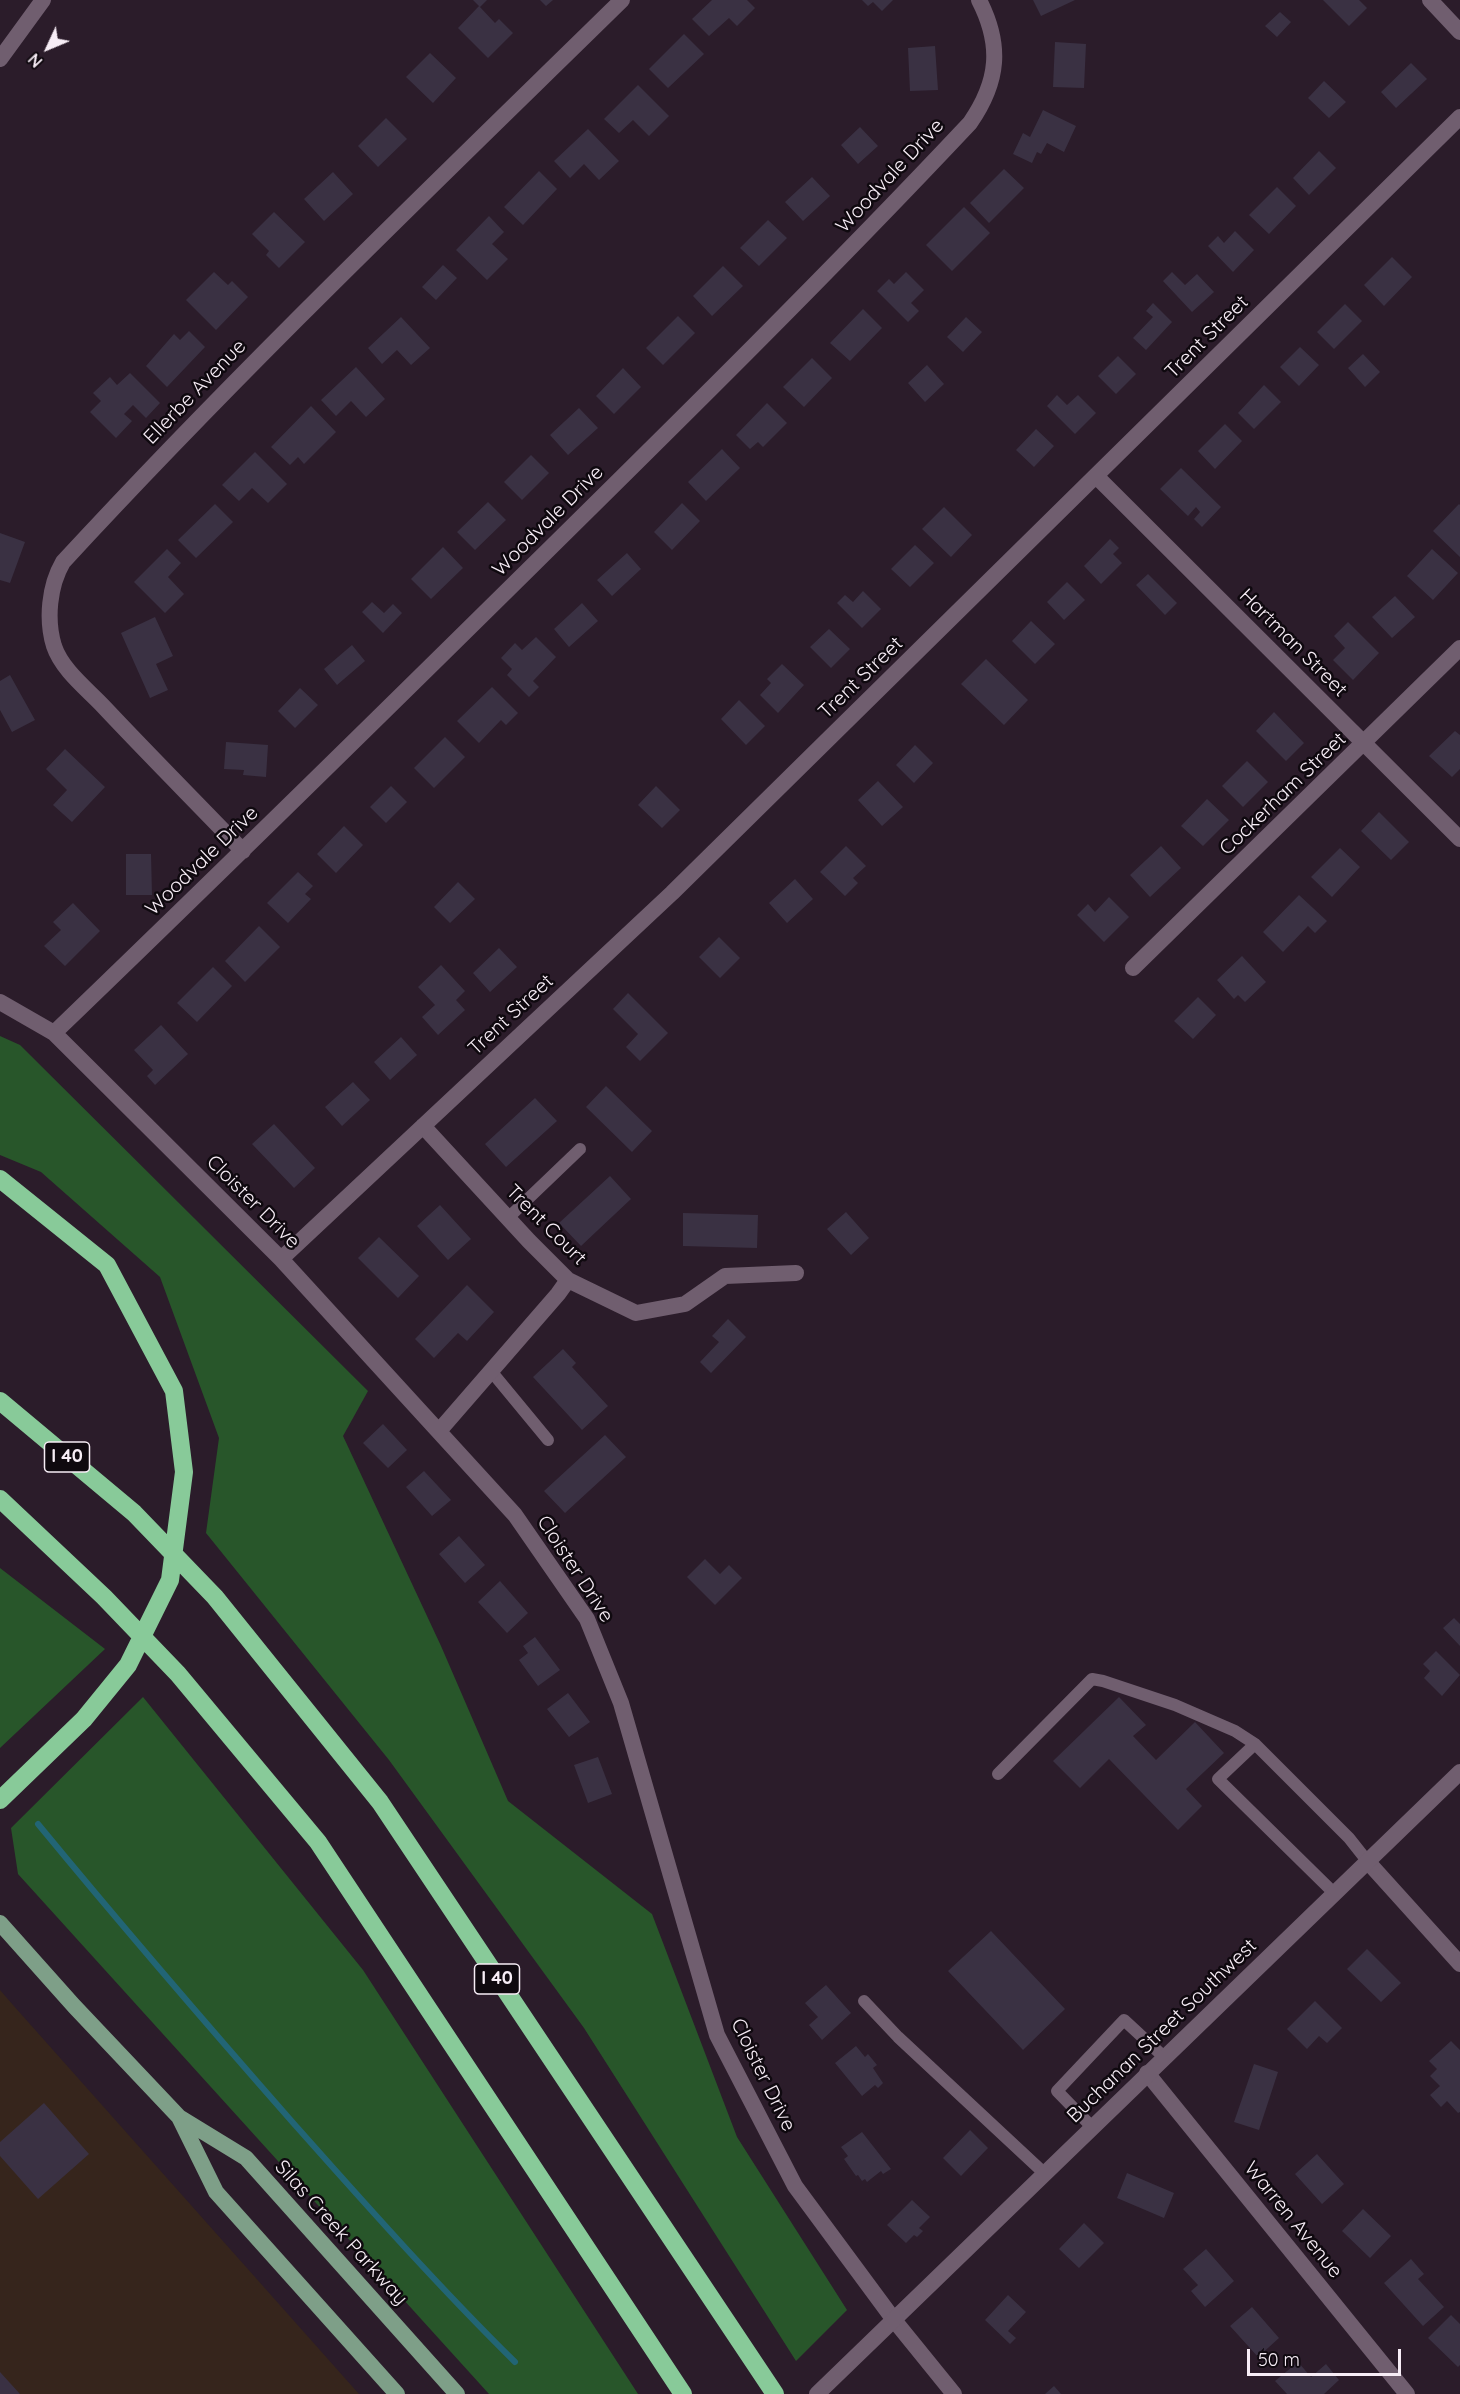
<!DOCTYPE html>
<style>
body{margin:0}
#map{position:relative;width:1460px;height:2394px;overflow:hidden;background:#2b1c2a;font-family:Quicksand,sans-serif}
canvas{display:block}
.north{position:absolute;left:18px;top:18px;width:60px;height:60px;-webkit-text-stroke:4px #0f090f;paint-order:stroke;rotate:226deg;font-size:16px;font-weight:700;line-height:24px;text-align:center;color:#f7edf6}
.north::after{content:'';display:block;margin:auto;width:21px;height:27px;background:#f7edf6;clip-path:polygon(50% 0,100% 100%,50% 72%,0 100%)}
.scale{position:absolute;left:1247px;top:2349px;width:154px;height:27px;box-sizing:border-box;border:3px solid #f7edf6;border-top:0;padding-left:8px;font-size:18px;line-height:21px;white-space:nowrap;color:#f7edf6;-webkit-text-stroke:4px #0f090f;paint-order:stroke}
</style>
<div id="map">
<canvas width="1460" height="2394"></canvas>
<div class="north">N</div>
<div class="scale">50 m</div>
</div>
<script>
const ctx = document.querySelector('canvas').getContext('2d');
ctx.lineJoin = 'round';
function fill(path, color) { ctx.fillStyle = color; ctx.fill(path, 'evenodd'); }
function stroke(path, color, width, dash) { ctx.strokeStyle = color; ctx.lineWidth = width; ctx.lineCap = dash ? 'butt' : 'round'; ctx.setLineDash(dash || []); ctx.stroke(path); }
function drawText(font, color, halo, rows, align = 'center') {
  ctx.font = font + ' Quicksand,sans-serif'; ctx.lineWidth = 5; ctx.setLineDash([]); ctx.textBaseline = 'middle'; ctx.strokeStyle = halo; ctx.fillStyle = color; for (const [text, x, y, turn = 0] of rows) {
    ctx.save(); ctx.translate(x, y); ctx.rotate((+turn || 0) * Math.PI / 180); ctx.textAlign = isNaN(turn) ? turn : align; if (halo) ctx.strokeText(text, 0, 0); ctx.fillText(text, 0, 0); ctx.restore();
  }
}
const commercial = new Path2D(`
 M0,1990l13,15 346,389h-359z`);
const forest = new Path2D(`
 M0,1036l20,9 348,346 -25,45 98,210 67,155 144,113 85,223 110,173 -51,51 -212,-333 -195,-268 -183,-227 13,-95 -59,-161 -119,-105 -41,-17z
 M0,1568l105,81 -105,99z
 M143,1697l220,273 275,424h-149l-471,-520 -7,-46z`);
const stream = new Path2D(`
 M38,1824c84,102 170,202 257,301 72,81 143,161 220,237`);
const building = new Path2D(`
 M473,0h14l-7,7z
 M540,0h13l-7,6z
 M712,0h35l8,8 -18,18 -8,-8 -20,18 -17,-17z
 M862,0h31l-11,11 -9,-9 -5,4z
 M1033,0h42l-34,16z
 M1323,0h36l8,8 -18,18z
 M479,6l16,17 4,-4 14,14 -25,25 -30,-30z
 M1280,12l11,10 -14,15 -12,-11z
 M684,34l20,20 -36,34 -19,-19z
 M1055,42l31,2 -2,44 -31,-1z
 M935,46l3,44 -28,1 -2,-43z
 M430,53l26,25 -23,25 -27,-26z
 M1411,63l16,16 -31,29 -15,-16z
 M1324,81l22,21 -17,16 -21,-20z
 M638,85l31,31 -20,20 -16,-16 -14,13 -15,-14z
 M1043,110l33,16 -12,26 -17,-9 -6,11 -4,-2 -5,11 -19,-9 10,-21 7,4z
 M386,118l21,21 -29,28 -20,-21z
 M860,127l18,19 -20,18 -17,-19z
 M588,129l31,32 -20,19 -15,-16 -14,14 -16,-17z
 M1319,151l17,17 -27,27 -16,-17z
 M1004,169l20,19 -35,35 -19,-20z
 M539,171l18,18 -34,36 -19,-18z
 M333,172l20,22 -29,27 -20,-22z
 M812,177l18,19 -27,25 -18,-19z
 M1277,187l19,19 -27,28 -20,-19z
 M964,207l26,26 -38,38 -26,-26z
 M274,212l31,30 -26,26 -13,-13 3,-4 -17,-17z
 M489,216l15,16 -12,12 16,15 -21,21 -31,-30z
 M768,220l19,18 -28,28 -19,-18z
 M1235,231l19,19 -21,22 -25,-26 10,-10 6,7z
 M1392,257l20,20 -28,29 -20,-21z
 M443,265l14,13 -21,22 -14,-13z
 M723,266l20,20 -31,30 -19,-20z
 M214,272l14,13 4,-4 16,16 -32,33 -30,-30z
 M906,272l18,18 -13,13 8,8 -11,11 -31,-31 12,-12 5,5z
 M1172,272l13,13 12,-11 17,18 -22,20 -29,-31z
 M1153,303l19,19 -26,28 -13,-12 20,-21 -7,-6z
 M1345,304l17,17 -28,28 -17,-17z
 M863,309l19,19 -32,33 -20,-18z
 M678,316l17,17 -32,32 -17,-17z
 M401,317l29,31 -19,17 -14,-15 -15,14 -14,-16z
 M966,317l16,15 -19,20 -16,-15z
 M189,331l16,16 -38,40 -21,-21 28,-32 6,6z
 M1300,347l19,18 -20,21 -19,-19z
 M1363,354l17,18 -15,15 -17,-19z
 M1118,356l18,18 -20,20 -18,-18z
 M812,358l20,20 -28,29 -21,-20z
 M927,365l17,19 -19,18 -17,-19z
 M356,367l29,32 -19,18 -15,-16 -15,15 -15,-16z
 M623,368l18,19 -27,27 -18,-18z
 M130,373l30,30 -14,15 -13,-13 -9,9 8,7 -16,17 -26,-26 11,-11 -8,-8 17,-16 7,8z
 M1264,385l17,17 -27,27 -16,-16z
 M1057,395l10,10 11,-10 18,18 -21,21 -28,-28z
 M767,403l20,20 -24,24 -5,-5 -8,7 -14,-14z
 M311,406l25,26 -32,32 -6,-7 -8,8 -19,-18z
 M579,408l19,20 -30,27 -18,-20z
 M1225,424l17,17 -27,28 -17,-18z
 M1036,429l18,17 -20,21 -18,-17z
 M722,449l18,19 -34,33 -18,-19z
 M255,452l32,32 -19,19 -16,-15 -13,13 -17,-16z
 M531,455l18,18 -27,27 -18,-18z
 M1181,468l40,39 -19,20 -8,-8 6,-7 -4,-5 -8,9 -28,-27z
 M488,502l18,18 -31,30 -18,-18z
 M682,503l18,18 -28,29 -18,-18z
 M215,504l18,18 -37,36 -18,-18z
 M1459,504l1,1v52l-27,-26z
 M944,507l28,28 -21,22 -29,-28z
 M0,533l25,9 -15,41 -10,-3z
 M1110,539l9,9 -6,6 9,9 -21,21 -17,-18z
 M915,545l19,18 -24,24 -19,-18z
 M443,547l20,21 -32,31 -20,-20z
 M167,549l14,14 -13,14 16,17 -19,19 -31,-31z
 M1432,549l26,24 -25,27 -26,-24z
 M627,553l14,16 -29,27 -15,-16z
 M1148,574l29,29 -12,12 -29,-30z
 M1067,582l18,18 -21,20 -17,-18z
 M863,591l18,18 -19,19 -25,-25 8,-8 8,7z
 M1395,596l20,21 -23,21 -20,-21z
 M372,602l12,11 9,-9 9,9 -19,20 -21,-21z
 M582,603l16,18 -29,26 -15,-18z
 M155,617l18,39 -17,8 12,26 -18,8 -29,-65z
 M1031,621l24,23 -20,20 -23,-23z
 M1348,622l31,31 -26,27 -20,-20 12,-12 -11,-12z
 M829,629l21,20 -19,19 -21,-21z
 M536,637l20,20 -23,24 6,6 -10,10 -22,-22 5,-6 -11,-11 14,-15 7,7z
 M352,645l13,16 -28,24 -13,-16z
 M986,659l42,41 -24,25 -43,-41z
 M782,664l22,21 -26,28 -18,-18 11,-12 -4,-4z
 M10,675l25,45 -23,12 -12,-22v-29z
 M492,687l26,26 -12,12 -5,-5 -22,23 -22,-22z
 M300,688l18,17 -23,23 -17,-17z
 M739,700l26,26 -19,19 -25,-26z
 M1274,712l30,31 -18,18 -30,-30z
 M1455,731l5,4v34l-8,8 -23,-21z
 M445,737l20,20 -31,31 -20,-20z
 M226,742l42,3 -2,32 -23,-2 1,-5 -20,-1z
 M915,745l18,18 -19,20 -18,-18z
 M65,749l40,38 -33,35 -19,-17 14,-15 -21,-21z
 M1247,761l21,21 -25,25 -21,-21z
 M878,781l25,26 -21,19 -24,-26z
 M391,786l16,16 -21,21 -16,-16z
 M656,786l24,24 -18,18 -24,-23z
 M1207,799l22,21 -26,26 -22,-20z
 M1379,812l30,30 -18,18 -30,-29z
 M344,826l19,19 -27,28 -19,-19z
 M846,846l20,20 -13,12 5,5 -13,13 -25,-24z
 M1161,846l20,22 -31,29 -20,-22z
 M1340,848l20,19 -28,30 -21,-20z
 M126,854h25l1,41h-26z
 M298,872l15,14 -8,8 6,5 -23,24 -21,-20z
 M795,879l18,20 -26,24 -18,-20z
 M458,882l17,17 -25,24 -16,-16z
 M1299,895l28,26 -12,12 -7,-7 -25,26 -20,-20z
 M1109,897l20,20 -25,25 -27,-27 11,-11 7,8z
 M73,903l27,28 -35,35 -21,-20 17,-16 -8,-8z
 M259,926l21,21 -35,35 -20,-21z
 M719,937l21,21 -20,20 -21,-21z
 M499,948l18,19 -27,25 -17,-19z
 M1242,956l24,26 -21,20 -7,-7 -4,4 -17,-19z
 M441,965l24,26 -9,9 9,10 -27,25 -16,-18 13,-12 -17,-18z
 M213,967l19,19 -35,36 -20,-19z
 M628,993l40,40 -28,28 -14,-14 12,-13 -25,-25z
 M1198,997l18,18 -23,24 -19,-18z
 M161,1025l27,29 -33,31 -8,-9 6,-6 -19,-20z
 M401,1037l16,18 -27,25 -16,-18z
 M353,1082l17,18 -28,26 -17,-19z
 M606,1086l46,45 -20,21 -46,-45z
 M535,1098l22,23 -51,46 -21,-23z
 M274,1124l41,44 -21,20 -42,-44z
 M610,1176l21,23 -50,47 -22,-23z
 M440,1205l31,34 -23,21 -31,-34z
 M846,1212l23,26 -18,17 -24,-26z
 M683,1213l75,2 -1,33 -74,-2z
 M379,1237l40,39 -21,22 -40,-40z
 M467,1285l27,27 -27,29 -9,-8 -24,25 -19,-19z
 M728,1319l18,18 -35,36 -11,-11 19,-20 -7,-6z
 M563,1349l13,14 -4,4 36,39 -26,24 -49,-53z
 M383,1424l24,26 -19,18 -25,-25z
 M605,1435l21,22 -61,56 -21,-22z
 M424,1471l27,29 -19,16 -26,-29z
 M459,1536l26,29 -20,18 -26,-29z
 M705,1559l15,15 9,-9 13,13 -27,27 -28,-28z
 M500,1581l28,32 -21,20 -29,-31z
 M1454,1618l6,6v22l-17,-18z
 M535,1637l25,33 -22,16 -19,-26 9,-7 -5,-7z
 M1436,1651l24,24 -18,21 -18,-18 6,-7 -7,-7z
 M568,1693l22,29 -21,15 -22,-28z
 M1119,1697l27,28 -13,11 23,24 39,-38 29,31 -38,36 16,17 -24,24 -69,-71 -29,29 -27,-27z
 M598,1757l14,37 -24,9 -14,-38z
 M991,1931l74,78 -42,41 -75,-79z
 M1367,1949l34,34 -20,19 -34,-33z
 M826,1985l25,28 -29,27 -13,-15 9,-8 -13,-14z
 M1315,2001l27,27 -15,15 -8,-7 -12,13 -20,-20z
 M1451,2041l9,9v62l-2,1 -11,-12 -6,6 -11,-12 10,-9 -10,-10 7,-7 -8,-8z
 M856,2046l9,11 3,-3 9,11 -4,3 10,15 -5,5 -3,-3 -13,11 -27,-33z
 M1254,2064l24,8 -19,58 -25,-8z
 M44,2103l45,51 -51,45 -38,-43v-14z
 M970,2130l18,18 -27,28 -18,-18z
 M862,2132l29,37 -8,5 -2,-3 -14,11 -2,-3 -3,2 -4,-6 -2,1 -12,-17 4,-3 -7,-9z
 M1317,2154l27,30 -22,20 -27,-30z
 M1127,2173l47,20 -10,25 -47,-20z
 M912,2200l18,17 -11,11 4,3 -6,6 -3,-2 -8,8 -19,-18z
 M1363,2209l28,27 -21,22 -28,-27z
 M1084,2223l20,20 -25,25 -20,-19z
 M1206,2249l28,32 -29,26 -14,-16 7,-6 -15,-16z
 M1411,2259l13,15 -6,5 26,28 -21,19 -39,-43z
 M1008,2295l18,17 -18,19 8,7 -6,6 -25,-24z
 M1252,2307l27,31 -21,19 -28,-31z
 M1451,2315l9,9v41l-2,2 -30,-29z
 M1298,2362l13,15 15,-13 13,16 -15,14h-37l-12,-13z
 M0,2372l20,22h-20z
 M1054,2386l7,8h-16z`);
const service = new Path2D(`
 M508,1218l72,-69
 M491,1371l57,69
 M1255,1744l-37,35 117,115
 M998,1774l94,-95 11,2 72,24 60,26 20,13 94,94 19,24
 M864,2001l34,36 146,136
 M1092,2127l-35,-36 67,-71 40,37`);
const minor = new Path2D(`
 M1430,0l30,32
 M0,59l43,-59
 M1097,477l363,362
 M243,851c-46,-48 -94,-96 -140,-145 -16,-17 -41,-36 -49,-60 -8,-26 -5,-60 9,-84 179,-194 370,-377 559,-562
 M1133,968l327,-320
 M0,1002l54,31 227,226 234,256 72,104 34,84 96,332 78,151 99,134 60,74
 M54,1033c161,-155 320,-311 478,-467 148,-146 296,-292 438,-443 29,-42 32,-78 9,-123
 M423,1126l106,115 39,39 68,33 49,-9 40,-28 71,-3
 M281,1259l391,-366 788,-776
 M439,1431l119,-137 10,-14
 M1368,1862l92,102
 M1147,2073l260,321`);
const tertiary = new Path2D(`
 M817,2394l643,-622`);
const primary = new Path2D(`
 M0,1923l74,83 105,111 67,41 211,236
 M179,2117l37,75 181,202`);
const motorway = new Path2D(`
 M0,1179l107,86 67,126 10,81 -14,108 -42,85 -44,54 -84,81
 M0,1401l134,112 81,84 165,205 395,592
 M0,1499l104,98 74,77 140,168 365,552`);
const shields = [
 [67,1457,45],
 [497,1979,45]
];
const shieldNames = [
 ["I 40",67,1457],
 ["I 40",497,1979]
];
const streetNames = [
 ["Woodvale Drive",890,176,-47],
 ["Trent Street",1207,337,-45],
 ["Ellerbe Avenue",195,392,-46],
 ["Woodvale Drive",548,521,-45],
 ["Hartman Street",1293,643,45],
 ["Trent Street",861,678,-44],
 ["Cockerham Street",1283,794,-44],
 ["Woodvale Drive",202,861,-44],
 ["Trent Street",511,1015,-43],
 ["Cloister Drive",253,1202,45],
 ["Trent Court",546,1225,45],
 ["Cloister Drive",575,1569,57],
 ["Buchanan Street Southwest",1162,2031,-44],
 ["Cloister Drive",763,2075,64],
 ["Warren Avenue",1293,2220,51],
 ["Silas Creek Parkway",341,2233,48]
];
fill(commercial, '#36251c');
fill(forest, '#28562a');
stroke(stream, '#226575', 6);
fill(building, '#3a3143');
stroke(service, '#705e6f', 12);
stroke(minor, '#705e6f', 16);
stroke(tertiary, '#705e6f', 16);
stroke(primary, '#7e9f88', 16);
stroke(motorway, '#88ca99', 18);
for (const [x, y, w] of shields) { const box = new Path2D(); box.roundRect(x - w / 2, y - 15, w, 30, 4.5); ctx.fillStyle = '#0f090f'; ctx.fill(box); stroke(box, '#f7edf6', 1.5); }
drawText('bold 18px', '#f7edf6', null, shieldNames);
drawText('20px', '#f7edf6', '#0f090f', streetNames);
</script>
